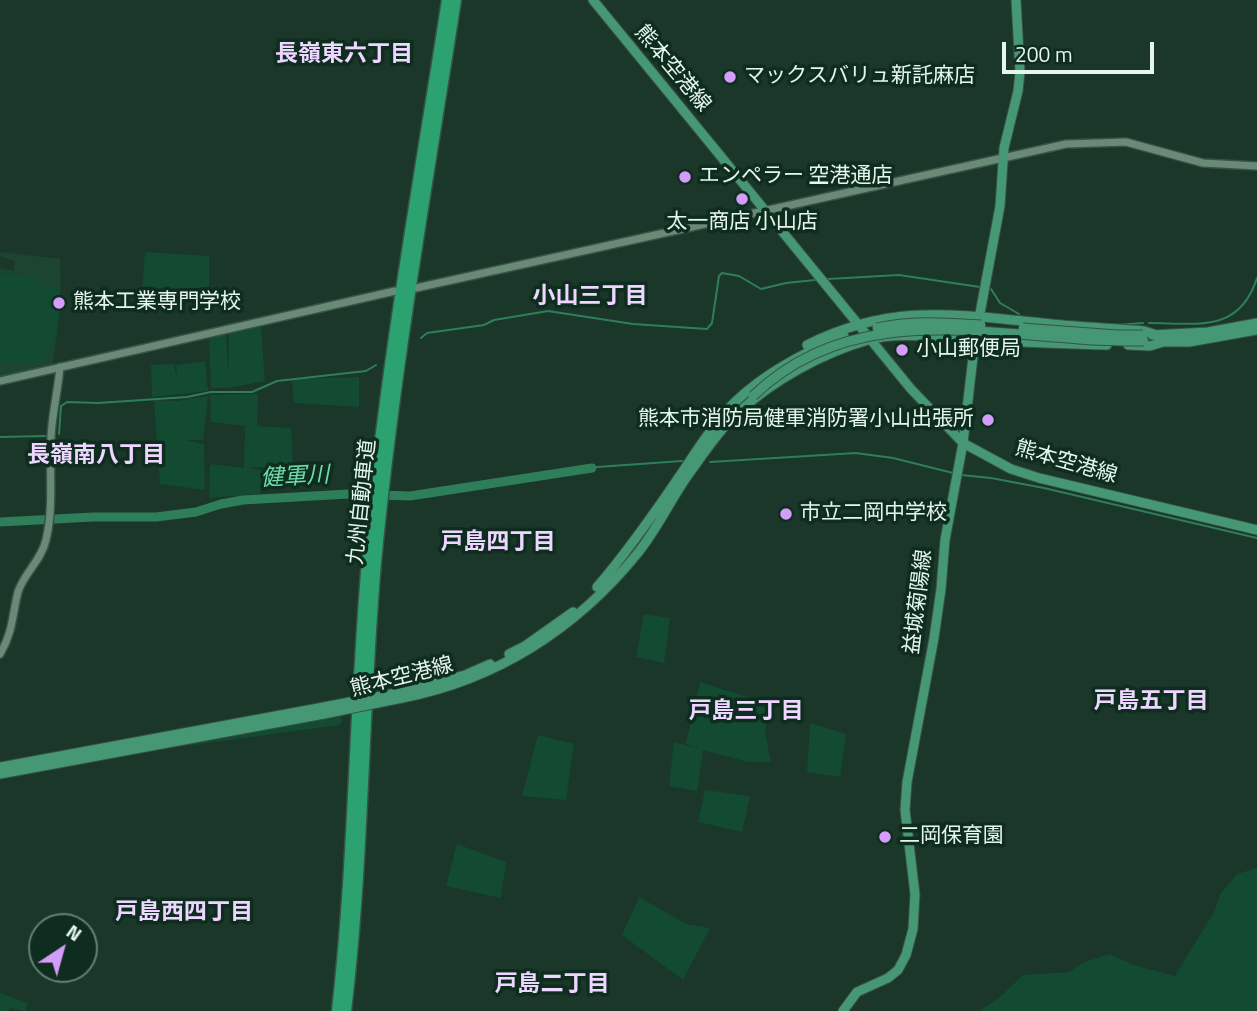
<!DOCTYPE html>
<meta charset="utf-8">
<style>
body{margin:0}
#map{position:relative;width:1257px;height:1011px;overflow:hidden;background:#1a3729;font-family:"Titillium Web",sans-serif}
canvas{display:block}
.north{position:absolute;left:28px;top:913px;width:70px;height:70px;box-sizing:border-box;background:#0f2d1f;border:2px solid #657d71;border-radius:50%;rotate:36deg;font-size:19px;font-weight:700;line-height:28px;text-align:center;color:#e5f6ec}
.north::after{content:'';display:block;margin:auto;width:24px;height:32px;background:#d49cfb;clip-path:polygon(50% 0,100% 100%,50% 72%,0 100%)}
.scale{position:absolute;left:1002px;top:42px;width:152px;height:32px;box-sizing:border-box;border:4px solid #e5f6ec;border-top:0;padding-left:9px;font-size:21px;line-height:24px;white-space:nowrap;color:#e5f6ec;-webkit-text-stroke:5px #0f2d1f;paint-order:stroke}
</style>
<div id="map">
<canvas width="1257" height="1011"></canvas>
<div class="north">N</div>
<div class="scale">200 m</div>
</div>
<script>
const ctx = document.querySelector('canvas').getContext('2d');
ctx.lineJoin = 'round';
function fill(path, color) { ctx.fillStyle = color; ctx.fill(path, 'evenodd'); }
function stroke(path, color, width, dash) { ctx.strokeStyle = color; ctx.lineWidth = width; ctx.lineCap = dash ? 'butt' : 'round'; ctx.setLineDash(dash || []); ctx.stroke(path); }
function drawText(font, color, halo, rows, align = 'center') {
  ctx.font = font + ' "Titillium Web","Noto Sans JP",sans-serif'; ctx.lineWidth = 7; ctx.setLineDash([]); ctx.textBaseline = 'middle'; ctx.strokeStyle = halo; ctx.fillStyle = color; for (const [text, x, y, turn = 0] of rows) {
    ctx.save(); ctx.translate(x, y); ctx.rotate((+turn || 0) * Math.PI / 180); ctx.textAlign = isNaN(turn) ? turn : align; if (halo) ctx.strokeText(text, 0, 0); ctx.fillText(text, 0, 0); ctx.restore();
  }
}
const built = new Path2D(`
 M0,252l60,7 1,25 -3,42 -5,37 -53,15v-15l39,-1 20,-75 -21,-3 -2,-7 -36,-5v-4l14,3 1,-10 -15,-5z`);
const green = new Path2D(`
 M145,252l64,4v40l-67,-6z
 M0,272l36,5 2,7 21,3c2,17 0,67 -19,75 -11,4 -28,1 -40,1z
 M261,327l4,54 -37,7h-17l-2,-49 17,-5 2,38 1,-39z
 M205,361l3,30 -56,6 -1,-32 23,-1 3,15 -1,-14z
 M359,377v30l-65,-4 -2,-24z
 M258,394l-1,32 34,2 2,38 -45,2 17,3 -5,23 -51,4 1,-34 34,4 1,-42 -34,-4 -1,-27z
 M208,396l-5,44h-18l19,4 1,46 -45,-6 -6,-84 23,1z
 M644,614l26,4 -6,45 -28,-6z
 M700,682l70,22 -5,28 6,30h-23l-45,-12 -6,41 -28,-5 5,-44 24,7 -12,-5z
 M341,716l1,6 -3,3 -167,23z
 M810,723l36,11 -6,43 -33,-5z
 M538,735l36,9 -8,56 -44,-4z
 M705,790l45,6 -8,36 -44,-10z
 M457,844l49,18 -5,36 -55,-12z
 M1257,868v143h-277l21,-15 22,-21 46,-3 15,-10 26,-8 23,11 42,11 40,-66 5,-16 17,-20z
 M639,897l47,27 24,4 -27,52 -61,-45z
 M0,993l28,10 -3,8 -15,-3 -1,3h-9z`);
const stream = new Path2D(`
 M828,279l71,-4 81,12
 M991,289l9,14 19,11
 M1149,323c47,0 90,11 108,-45
 M1116,325l27,-2
 M421,338l6,-5 57,-8 10,-5 54,-9 85,13 74,5 5,-6 7,-47 3,-3 17,3 22,13 25,-6 29,-3
 M59,434l2,-28 6,-4 31,1 89,-6 24,-5h41l25,-11 89,-10 10,-6
 M0,437l45,-1
 M710,462l146,-9 37,5 60,15
 M597,467l85,-6
 M961,475l30,3 53,10 213,50`);
const river = new Path2D(`
 M0,522l93,-5h63l40,-5 25,-8 22,-4 105,-6 62,2 182,-28`);
const minor = new Path2D(`
 M416,288l650,-144 60,-2 77,21 54,3
 M0,381l395,-90
 M0,654c13,-22 12,-38 18,-62 6,-19 23,-31 28,-52 8,-33 3,-69 5,-103 1,-23 7,-46 9,-70`);
const major = new Path2D(`
 M593,0l318,389 52,54 48,26 28,9 218,52
 M1152,335l56,-3 49,-9
 M1158,342h31l68,-12
 M807,345c84,-42 146,-31 235,-22 34,4 68,5 102,8l13,4
 M1128,345l22,1 13,-4
 M597,587c32,-37 59,-76 86,-116 16,-24 32,-49 52,-69 31,-30 70,-50 109,-66
 M509,654l16,-8 48,-34
 M402,692l63,-17 25,-11
 M402,698c94,-18 174,-69 235,-144 19,-23 32,-51 49,-76 16,-22 32,-47 53,-66 34,-32 84,-59 129,-72 31,-9 74,-2 106,0 44,2 88,4 133,5
 M0,767l324,-60
 M0,774l324,-60
 M843,1011l14,-19 31,-14 10,-8 8,-15 7,-26 2,-35 -10,-84 2,-28 27,-144 7,-49 4,-49 18,-97 12,-103 25,-134 4,-58 14,-57 2,-19 -4,-72`);
const highway = new Path2D(`
 M337,1011c17,-149 17,-300 30,-450 17,-188 51,-374 80,-561
 M346,1011c18,-149 17,-300 30,-449 18,-189 51,-375 80,-562`);
const majorBridge = new Path2D(`
 M877,328c35,-8 69,-5 104,-3
 M1023,328l94,7h26
 M753,396c92,-89 212,-65 326,-57 22,2 43,2 65,2
 M324,707l78,-15
 M324,714l78,-16`);
const markers = [
 [730,77,7,"#d49cfb"],
 [685,177,7,"#d49cfb"],
 [742,199,7,"#d49cfb"],
 [59,303,7,"#d49cfb"],
 [902,350,7,"#d49cfb"],
 [988,420,7,"#d49cfb"],
 [786,514,7,"#d49cfb"],
 [885,837,7,"#d49cfb"]
];
const streetNames = [
 ["熊本空港線",672,69,50],
 ["熊本空港線",1066,463,16],
 ["九州自動車道",363,502,-84],
 ["益城菊陽線",919,602,-83],
 ["熊本空港線",402,678,-14]
];
const poiNames = [
 ["マックスバリュ新託麻店",744,77],
 ["エンペラー 空港通店",699,177],
 ["太一商店 小山店",742,223,"center"],
 ["熊本工業専門学校",73,303],
 ["小山郵便局",916,350],
 ["熊本市消防局健軍消防署小山出張所",974,420,"right"],
 ["市立二岡中学校",800,514],
 ["二岡保育園",899,837]
];
const neighbourhoodNames = [
 ["長嶺東六丁目",344,55],
 ["小山三丁目",590,297],
 ["長嶺南八丁目",96,456],
 ["戸島四丁目",498,543],
 ["戸島五丁目",1151,702],
 ["戸島三丁目",746,712],
 ["戸島西四丁目",184,913],
 ["戸島二丁目",552,985]
];
const waterNames = [
 ["健軍川",295,478,-3]
];
fill(built, '#1d4331');
fill(green, '#124a32');
stroke(stream, '#2f7e5a', 2);
stroke(river, '#2f7e5a', 9);
stroke(minor, '#385346', 10);
stroke(major, '#385346', 11);
stroke(highway, '#385346', 13);
stroke(minor, '#6a8a78', 7);
stroke(major, '#459873', 9);
stroke(highway, '#2ca270', 10);
stroke(majorBridge, '#385346', 11, []);
stroke(majorBridge, '#459873', 9);
for (const [x, y, r, color] of markers) { const dot = new Path2D(); dot.arc(x, y, r, 0, 2 * Math.PI); ctx.fillStyle = color; ctx.fill(dot); stroke(dot, '#0f2d1f', 2.5); }
drawText('21px', '#e5f6ec', '#0f2d1f', streetNames);
drawText('21px', '#e5f6ec', '#0f2d1f', poiNames, 'left');
drawText('bold 23px', '#edd6ff', '#0f2d1f', neighbourhoodNames);
drawText('italic 23px', '#6fdba6', '#0f2d1f', waterNames);
</script>
